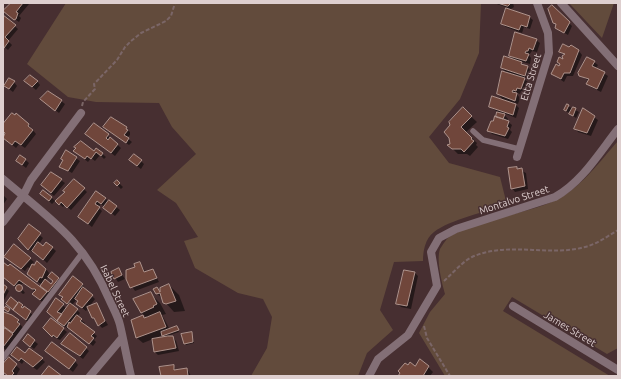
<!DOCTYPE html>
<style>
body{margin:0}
#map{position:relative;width:621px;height:379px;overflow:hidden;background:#472f31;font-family:Ubuntu,sans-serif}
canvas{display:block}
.frame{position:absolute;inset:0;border:4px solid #decfcf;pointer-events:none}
</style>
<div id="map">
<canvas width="621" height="379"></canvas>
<div class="frame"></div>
</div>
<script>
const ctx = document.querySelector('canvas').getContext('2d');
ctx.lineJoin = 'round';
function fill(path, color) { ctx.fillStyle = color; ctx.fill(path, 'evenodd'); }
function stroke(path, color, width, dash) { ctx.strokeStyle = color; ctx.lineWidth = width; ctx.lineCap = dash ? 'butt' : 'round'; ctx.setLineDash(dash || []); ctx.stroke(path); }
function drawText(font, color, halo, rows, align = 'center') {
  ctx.font = font + ' Ubuntu,sans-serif'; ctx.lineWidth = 3; ctx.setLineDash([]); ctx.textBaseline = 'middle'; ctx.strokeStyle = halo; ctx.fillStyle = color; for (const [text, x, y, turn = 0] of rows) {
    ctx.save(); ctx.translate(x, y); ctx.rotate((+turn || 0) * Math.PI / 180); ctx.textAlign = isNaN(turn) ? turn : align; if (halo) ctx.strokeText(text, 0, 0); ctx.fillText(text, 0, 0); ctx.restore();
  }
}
const green = new Path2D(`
 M66,3h415l-2,50 -19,46 -31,38 20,26 51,14 7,28c-19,6 -58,15 -73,27 -9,7 -11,19 -11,29l-29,1 -14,48 13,20 -26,23 -9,23h-107l16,-28 5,-31 -9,-18 -25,-6 -43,-25 -11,-27 14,-4 -22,-34 -19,-13 39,-36 -24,-27 -13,-24 -63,-1 -28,-5 -41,-33z
 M569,3h45l-12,35z
 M618,141v207l-11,6 -95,-57 -9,14 107,65h-165l-26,-43 11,-21 15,-18c-3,-11 -9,-34 -5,-45 2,-3 6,-10 9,-12 29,-18 75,-22 107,-37 25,-12 44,-39 62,-59z`);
const shadow = new Path2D(`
 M12,3l17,1 -10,12 2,2 -2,4 -12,-8z
 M494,3h19l1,4 -3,2z
 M552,7l20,19 -4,9 -12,-7 1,-3 -3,-3z
 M3,16l15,13 -10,12 4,4 -4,5 -5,-4z
 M529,17l4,3 -3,9 -6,-2 -2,6 -16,-6 -4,-3z
 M536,40l4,3 -3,9 -5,-1 -3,4 2,3 -1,6 -11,-3 12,9 -3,9 -6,-2 6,5 -3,10 -4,-1 -1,3 -5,-2 5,6 -2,6 -5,-2 6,6 -3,10 -13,-5 5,6 -1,2 5,4 -2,5 2,2 -4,7 -16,-5 -3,-3 9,-19 -8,-5 14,-6 -5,-6 2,-10 6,-11 -5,-6 14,-7 -6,-5z
 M564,45l15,6 3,4 -9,21h-6l-3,6 -12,-8 8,-7 5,-12 -4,-3z
 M594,62l4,3 -2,3 12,8 -7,16 -10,-5 -3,-3 1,-3 -9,-6z
 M37,81l3,4 -4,5 -7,-6z
 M14,82l3,4 -4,6 -4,-3z
 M49,92l16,12 -6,9 -14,-11z
 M568,106l11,6 -3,6 -11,-8z
 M463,109l14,13 -11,10 11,11 -1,2 2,2 -8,9 -3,-2h-9l-9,-9h2v-20z
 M16,115l13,10 7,9 -11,14 -6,-4 -3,4 -13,-11 2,-5 -2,-2v-4z
 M591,115l7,5 -7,16 -13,-4 -3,-4z
 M114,118l16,14v3l-3,3 5,4 -3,3 -22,-15z
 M95,124l26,24 -6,8 -25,-19z
 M97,149l9,8 -2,2 -4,-4 -5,6 -4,-3 -3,4 -10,-8 16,-2z
 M67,152l13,9 -8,12 -12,-7z
 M21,156l8,7 -3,5 -5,-4z
 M141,161l3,3 -3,5 -7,-5z
 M516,168l10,5 2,16 -13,3 -3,-4z
 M51,173l14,10 -11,13 -8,-7z
 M74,180l13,12 -16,18 -6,-5 -2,2 -7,-6 10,-8z
 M117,181l6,6 -2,2 -6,-6z
 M97,192l23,18 -5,6 -14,-12 -3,3 4,4 -10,16 -9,-7z
 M3,195l4,4 -4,6z
 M45,197h6l4,4 -3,3z
 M29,226l14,12 -4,6 4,3 4,-4 9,8 -9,12 -13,-12 -2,1 -9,-7z
 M15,246l19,16 -3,3 15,4 3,4 -3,8 5,4 3,-4 -2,-7 10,8 -18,21 -7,-5 -1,-6 -13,-9 -3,3 5,7 -2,1 -20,-18v-13l37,24 2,-2 -10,-8 -1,-7 -3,-3 -3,4 -16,-11z
 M140,263l6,10 7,-3 6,12 -24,9 -8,-12z
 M119,270l6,9 -7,3 -6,-9z
 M405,271l10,2 3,3 -7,33 -10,-2 -4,-4z
 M82,284l3,4 -1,1 11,10 -9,12 -9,-7 2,-2 -2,-3 -5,6 8,8 -3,4 8,6 -1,2 13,11 -3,4 2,2 -3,4 -23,-20 -2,3 -17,-13 5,-17 11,10 3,-3 -4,-3z
 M3,285l6,6 -5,9h-1z
 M169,285l10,10 6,16 -11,1 -17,-19v-5l4,4z
 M150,293l10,10 6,11 -4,1 8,15 8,-1 1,3 -15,5 -1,-2 -20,8 -6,-5 -5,-17 10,-5 5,2 -7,-7z
 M11,299l22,16 -4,8 -22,-19z
 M96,304l12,21 -6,3 -9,-10z
 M4,313l14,8 5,7 -17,22 -3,-2v-15l3,-5 -3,-2z
 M51,319l16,13 -7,8 -9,-4z
 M191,333l3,10 -8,2 -3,-11z
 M28,336l10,8 -4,5 -6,-5z
 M173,337l3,4 3,10 -21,4 -3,-3z
 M66,347l20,1 3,3 -6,8z
 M25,354l17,5 3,3 -8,8 -13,-9 -2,3 -6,-5z
 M50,354l25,7 3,4 -5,7z
 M9,359l11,10 -4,7h-7l-6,-4v-6z
 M173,366l4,5 10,-2 4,7h-29z
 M415,367h13l5,5 -3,4h-30z`);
const building = new Path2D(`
 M11,3h12l-7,9 2,1 -2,6 -2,1 -11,-9z
 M498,3h13l-3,3z
 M552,5l18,17 -6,11 -9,-5 1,-4 -3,-1 -5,-14z
 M506,8l24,8 -3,11 -6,-2 -2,5 -18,-6z
 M3,15l13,10 -11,12 4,4 -5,7z
 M515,32l22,7 -4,11 -4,-2 -1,3h-2l-1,2 4,1 -3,7 -17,-5z
 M563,44l6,3 2,-2 8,5 -9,23h-6l-3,6 -10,-5 5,-10 3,2 1,-2 -3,-2 2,-5 4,2 -1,-3 3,-2 -6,-2z
 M504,56l18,6 -1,2 7,2 -3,10 -24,-8z
 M587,57l8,4 -3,5 13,6 -8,17 -11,-5 3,-5 -10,-3 -1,-3z
 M502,71l23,7 -4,11 -4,-1 -1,3 -3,-1 -1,2 5,1 -2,8 -18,-7z
 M30,75l8,6 -6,6 -8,-6z
 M9,78l6,3 -6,8 -5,-3z
 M48,91l14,9 -7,11 -15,-12z
 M492,96l24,8 -3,11 -24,-8z
 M567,104l2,1 -3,6 -2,-1z
 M463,107l9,9 -11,11 11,11 -1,1 3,2 -10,11 -3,-3h-9l-5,-4 3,-1 -1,-6 -5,-6 6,-7 -1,-3z
 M573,107l3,1 -3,8 -4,-2z
 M583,108l12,8 -8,17 -13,-4z
 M497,112l8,2 -2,5 -7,-2z
 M12,113l3,2 1,-2 13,11 -1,2 5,4 -12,15 -6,-4 -3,4 -9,-7 2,-5 -2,-2v-7z
 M495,116l14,5 -2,6 2,1 -4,8 -18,-5 4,-10h2z
 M111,117l16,10 -1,2 2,1 -4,5 5,3 -3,5 -23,-16z
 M94,123l15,11 -3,4 2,2 2,-3 8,7 -7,9 -26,-19z
 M81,141l13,10 2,-3 7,5 -2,3 -5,-4 -5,7 -4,-3 -2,3 -12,-8 3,-3 -2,-1z
 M66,150l11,7 -9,14 -9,-4 4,-7 -2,-1z
 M134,154l8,6 -5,6 -8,-6z
 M20,155l6,4 -4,6 -6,-4z
 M517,167v2l5,-1 3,18 -14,3 -3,-21z
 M51,172l11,7 -11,14 -10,-8z
 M74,179l11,9 -18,20 -6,-6 -2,3 -4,-4 10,-9 -2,-1z
 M117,180l3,3 -3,3 -3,-3z
 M43,190l9,7 -3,4 -9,-7z
 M96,191l10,7 -5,6 -4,-3 -2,3 5,3 -12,17 -10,-7z
 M109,200l8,6 -6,8 -8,-6z
 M29,224l12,9 -13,17 -10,-11z
 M38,242l5,4 3,-4 7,5 -10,13 -11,-9z
 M14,244l17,14 -10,11 -17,-12z
 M37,261l9,8 -4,9 -2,-1 -3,5 -10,-8 5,-10 2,1z
 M3,262l5,4 2,-2 37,28 -7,8 -8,-6 4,-4 -1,-1h-3l-13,-9 -5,6 -11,-9z
 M140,262l4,10 9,-3 4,9 -27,10 -4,-9v-9l9,-3 -1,-3z
 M119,268l3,7 -8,4 -3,-7z
 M404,270l11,2 -8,34 -11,-2z
 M52,272l7,6 -11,14 -8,-6 5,-7 6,5 2,-3 -5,-4z
 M73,276l10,8 -16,20 -6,-5 2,-2 -4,-2z
 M3,284l4,3 -4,8z
 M169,284l7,17 -10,3 -3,-1 -3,-10 -4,1 -3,-5 4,-2 3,5v-4z
 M15.5 288a3.5 3.5 0 1 1 7 0a3.5 3.5 0 1 1-7 0Z
 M83,287l10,8 -11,13 -6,-4 2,-3 -3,-2z
 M151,292l6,12 -4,2 1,1 -13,6 -8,-14z
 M11,297l7,6 -5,7 -7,-6z
 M56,298l8,6 -7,8 5,2 -5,7 -10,-9z
 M19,302l4,3 -2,2 2,1 1,-2 7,5 -5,9 -13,-10z
 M70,303l8,6 -14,17 -7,-5z
 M97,303l8,18 -7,5 -4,-8h-2l-5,-11z
 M6,306l4,3 -2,3 -4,-3z
 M4,312l8,3 7,5 -2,2 3,2 -7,9 -10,-7z
 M160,312l6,15 -30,11 -5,-18 12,-5 1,3 3,-1z
 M77,315l5,4 -2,2 15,11 -4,4 3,2 -5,6 -22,-17 2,-5 1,1z
 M51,318l13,10 -7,10 -4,-3 -1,2 -9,-9z
 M177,326l2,4 -17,6 -1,-4z
 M5,328l8,6 -10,13v-16z
 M192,332l1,10 -9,2 -3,-10z
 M70,333l17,14 -7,9 -19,-12z
 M28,334l7,6 -5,7 -7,-6z
 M168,336h5l3,12 -22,4 -2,-13z
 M52,342l24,18 -7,9 -24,-18z
 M17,347l8,6 4,-5 14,10 -10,9 -12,-9 -2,3 -8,-6z
 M9,357l8,7 -5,7 2,2 -3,3h-3l-5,-4v-8z
 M420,359l9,7 -6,10h-25l2,-3 -2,-2 7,-8 3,2 2,-3 5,4z
 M174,365v5l13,-2 1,8h-27l-2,-9z
 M49,366l13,10h-21z`);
const path = new Path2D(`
 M82,106l1,-4 12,-13 -1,-5 23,-24 8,-13 6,-6 10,-8 25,-12 5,-5 4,-13
 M444,281c9,-8 18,-19 28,-24 35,-16 77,0 113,-10 12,-3 23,-11 33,-17
 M424,326l3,12 23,38`);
const service = new Path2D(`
 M473,131l10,9 36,9
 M3,358l80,-106`);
const minor = new Path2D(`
 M561,3l57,63
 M517,157l32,-104 -1,-20 -11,-30
 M3,179c47,40 81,61 106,120 4,9 9,17 11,26 4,17 7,34 11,51
 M3,222l20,-26 8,-16 50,-67
 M513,306l105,64
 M90,376l32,-38
 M369,376l9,-17 30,-24 29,-49 -6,-34 8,-14 17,-9 99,-32c27,-15 44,-44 63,-68`);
const streetNames = [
 ["Etta Street",531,77,-73],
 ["Montalvo Street",514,200,-18],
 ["Isabel Street",115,291,65],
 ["James Street",570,329,31]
];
fill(green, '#624b3c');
fill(shadow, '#0007');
fill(building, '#70463b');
stroke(building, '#ae938c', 1);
stroke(path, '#7b6667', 2, [4, 2]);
stroke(service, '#836f76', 5.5);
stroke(minor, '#836f76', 8);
drawText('10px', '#decfcf', '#472f31', streetNames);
</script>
